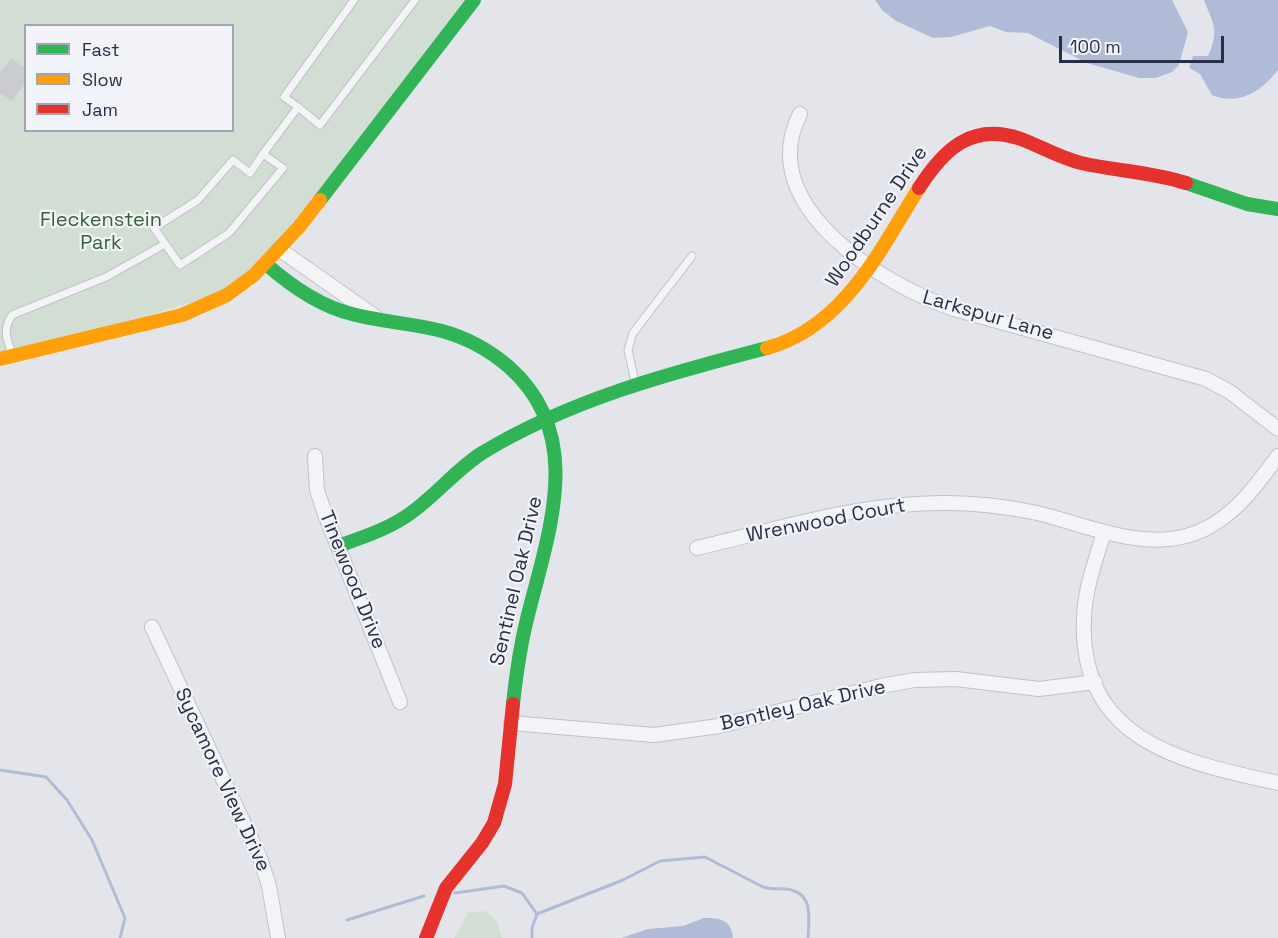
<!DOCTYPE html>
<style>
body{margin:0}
#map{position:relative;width:1278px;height:938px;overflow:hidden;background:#e4e5ea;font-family:"Space Grotesk",sans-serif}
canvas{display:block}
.legend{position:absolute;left:24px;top:24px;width:210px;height:108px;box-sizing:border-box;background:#f2f3f9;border:2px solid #a1a4b1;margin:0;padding:8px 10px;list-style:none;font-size:18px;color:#282e45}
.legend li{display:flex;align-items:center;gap:12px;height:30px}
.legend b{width:30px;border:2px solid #a1a4b1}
.scale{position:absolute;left:1059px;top:36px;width:165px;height:27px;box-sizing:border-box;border:3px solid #282e45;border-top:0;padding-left:8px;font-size:18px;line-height:21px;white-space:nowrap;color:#282e45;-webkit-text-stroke:4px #f2f3f9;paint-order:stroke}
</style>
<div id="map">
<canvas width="1278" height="938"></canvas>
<ul class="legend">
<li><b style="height:8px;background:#30b455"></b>Fast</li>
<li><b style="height:8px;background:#ff9f0a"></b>Slow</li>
<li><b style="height:8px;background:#e5322d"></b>Jam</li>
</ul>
<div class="scale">100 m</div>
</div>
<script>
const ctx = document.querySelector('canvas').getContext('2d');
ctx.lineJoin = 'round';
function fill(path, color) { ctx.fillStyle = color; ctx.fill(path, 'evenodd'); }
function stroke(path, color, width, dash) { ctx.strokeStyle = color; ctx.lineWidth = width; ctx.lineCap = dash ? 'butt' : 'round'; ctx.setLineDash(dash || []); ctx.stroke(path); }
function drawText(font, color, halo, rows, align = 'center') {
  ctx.font = font + ' "Space Grotesk",sans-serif'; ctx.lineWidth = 4.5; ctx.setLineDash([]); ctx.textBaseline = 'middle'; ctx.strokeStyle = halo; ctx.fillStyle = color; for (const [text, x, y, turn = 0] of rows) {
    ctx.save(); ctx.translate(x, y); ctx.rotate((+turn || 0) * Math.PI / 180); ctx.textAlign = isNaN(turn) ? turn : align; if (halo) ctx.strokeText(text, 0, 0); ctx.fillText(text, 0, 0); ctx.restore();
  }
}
const green = new Path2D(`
 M0,0h474l-175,227 -65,63 -234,69zM26,26h206v104h-206z
 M485,911l12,10 5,17h-48l14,-25z`);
const water = new Path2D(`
 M875,0h297l16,32 -9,33 -7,7 -16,6h-17l-52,-15 -59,-30 -22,-1 -16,-6 -39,11 -18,1 -37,-17 -14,-11z
 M1204,0h74v70c-17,22 -40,36 -66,25l-12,-21 -11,-6 4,-12h15c12,-26 5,-32 -4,-56z
 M704,918c16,0 27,1 29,20h-112l27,-9 35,-3z`);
const stream = new Path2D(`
 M0,770l46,7 21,23 25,40 33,78 -5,20
 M455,893l49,-7 18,7 15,21
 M347,920l77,-24
 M532,938v-10l5,-14 86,-34 37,-19 45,-4 58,30c9,3 15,1 23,2 28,3 23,29 22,49`);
const building = new Path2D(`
 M11,58l15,11v13l-14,19 -12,-8v-20z`);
const lane = new Path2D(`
 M298,107l-14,-10 70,-97
 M263,154l-13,19 -17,-13 -35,40 -44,28 26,37 49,-32 54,-65 -20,-14 35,-47 22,18 95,-125
 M13,356c-6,-16 -11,-26 -1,-41l94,-38 59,-33
 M635,382l-7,-32 5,-17 59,-77`);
const street = new Path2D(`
 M800,114c-47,92 83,171 154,195l252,70 24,13 48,37
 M279,249l97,68
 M315,456l2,34 8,24 75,188
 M1104,532c-8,27 -19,56 -20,85 -6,124 98,145 194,166
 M697,548c81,-19 166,-46 250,-45 30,0 61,4 90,10 58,14 124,47 180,9 26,-17 43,-42 61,-66
 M152,627l108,231 9,28 9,52
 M511,723l143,12 65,-9 162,-40 33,-6 42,-1 83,10 56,-7`);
const fast = new Path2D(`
 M1186,183l61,21 31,5
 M320,200l154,-200
 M266,264c25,22 53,42 86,50 29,8 60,9 90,17 26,7 46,18 67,36 78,69 39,166 18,252 -7,28 -11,57 -14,85
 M338,546c23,-8 47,-16 67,-29 28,-18 49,-46 77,-64 87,-53 188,-80 285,-105`);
const slow = new Path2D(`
 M767,348c77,-21 113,-98 152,-160
 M0,359l182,-44 45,-20 27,-20 45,-48 21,-27`);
const jam = new Path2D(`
 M919,188c25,-39 53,-66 102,-49 21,8 39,19 60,24 35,8 71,9 105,20
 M426,938l20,-50 36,-45 12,-20 11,-39 8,-80`);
const streetNames = [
 ["Woodburne Drive",877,217,-56],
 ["Larkspur Lane",988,316,16],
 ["Wrenwood Court",826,521,-11],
 ["Tinewood Drive",352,580,68],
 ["Sentinel Oak Drive",517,581,-77],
 ["Bentley Oak Drive",803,706,-13],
 ["Sycamore View Drive",222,780,65]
];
const parkNames = [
 ["Fleckenstein",101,221],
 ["Park",101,244]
];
fill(green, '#d2ddd4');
fill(water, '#b0bcd7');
stroke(stream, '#b0bcd7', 3);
fill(building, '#cbccd2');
stroke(lane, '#c1c2c8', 9);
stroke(street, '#c1c2c8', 16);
stroke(lane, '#f3f4f6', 7);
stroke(street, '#f3f4f6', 14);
stroke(fast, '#30b455', 14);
stroke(slow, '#ff9f0a', 14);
stroke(jam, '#e5322d', 14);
drawText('20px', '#282e45', '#f2f3f9', streetNames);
drawText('20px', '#346234', '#f2f3f9', parkNames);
</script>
